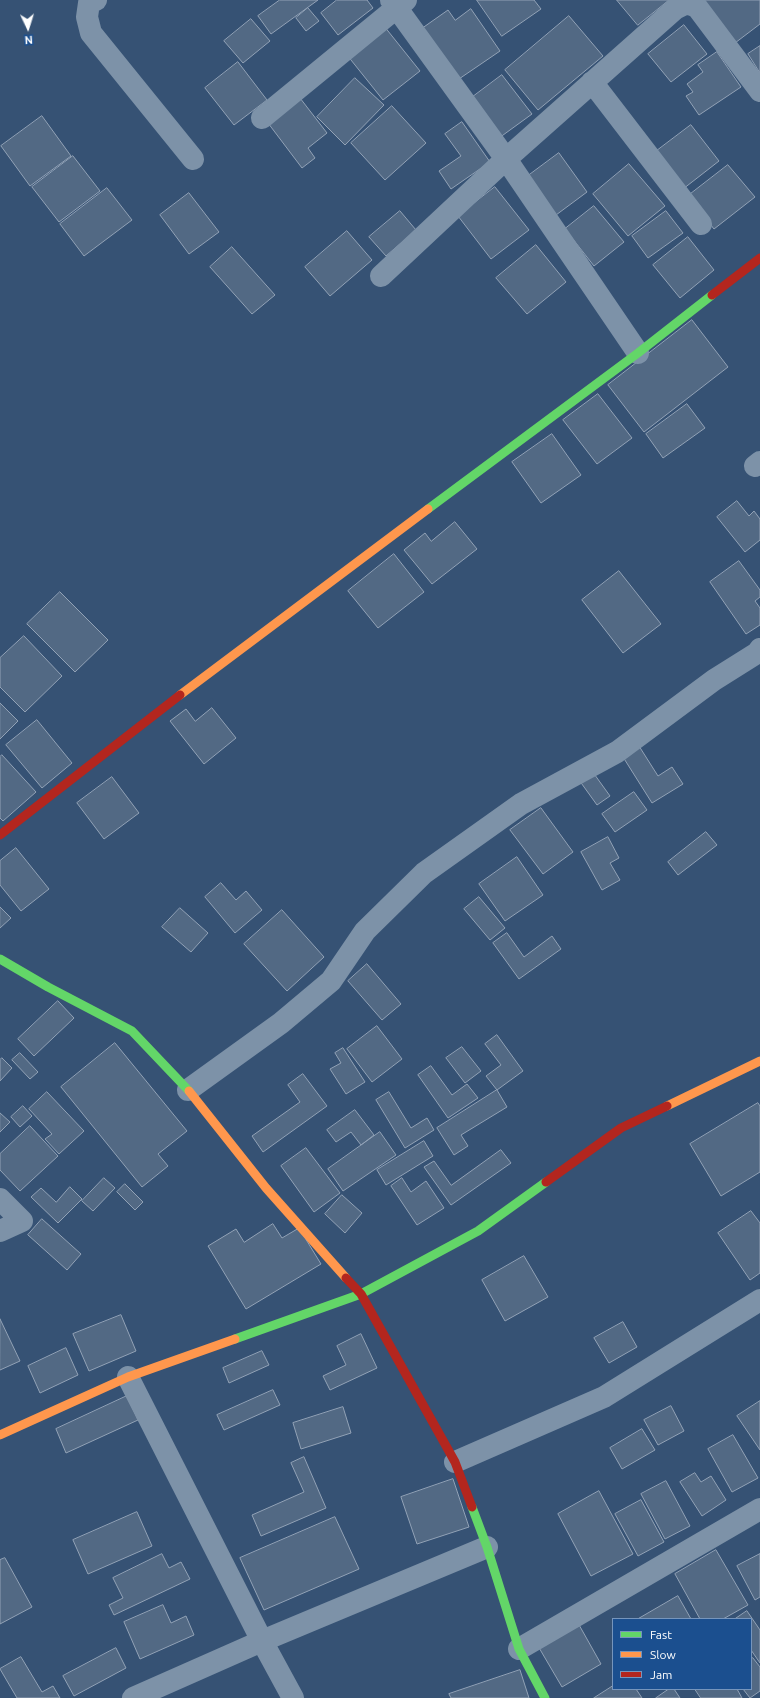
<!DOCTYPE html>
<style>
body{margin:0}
#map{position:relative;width:760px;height:1698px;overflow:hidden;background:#365274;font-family:Ubuntu,sans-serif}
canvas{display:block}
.legend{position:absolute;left:612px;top:1618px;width:140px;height:72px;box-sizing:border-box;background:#1b4f8f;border:1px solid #7695bc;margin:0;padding:5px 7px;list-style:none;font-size:12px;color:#fff}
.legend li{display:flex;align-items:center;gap:8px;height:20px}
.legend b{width:20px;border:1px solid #7695bc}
.north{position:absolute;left:8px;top:8px;width:40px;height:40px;-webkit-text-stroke:3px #1b4f8f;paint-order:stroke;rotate:176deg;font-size:11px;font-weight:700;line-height:16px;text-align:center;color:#fff}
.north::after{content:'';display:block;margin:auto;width:14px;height:18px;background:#fff;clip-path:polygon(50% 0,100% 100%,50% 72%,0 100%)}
</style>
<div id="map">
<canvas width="760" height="1698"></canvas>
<ul class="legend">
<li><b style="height:5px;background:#63d668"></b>Fast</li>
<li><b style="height:5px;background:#ff974d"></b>Slow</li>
<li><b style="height:5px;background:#b3261e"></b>Jam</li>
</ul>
<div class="north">N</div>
</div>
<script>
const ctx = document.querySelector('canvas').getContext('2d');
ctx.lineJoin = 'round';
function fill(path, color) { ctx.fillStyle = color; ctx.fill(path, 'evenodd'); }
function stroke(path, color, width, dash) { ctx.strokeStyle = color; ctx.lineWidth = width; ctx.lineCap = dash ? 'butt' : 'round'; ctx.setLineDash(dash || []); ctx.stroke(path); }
const building = new Path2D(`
 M280,0h38l-47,34 -13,-18z
 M337,0h30l6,8 -35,27 -17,-22z
 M477,0h57l7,9 -39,27z
 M617,0h52l-31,25z
 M701,0h59v24l-25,19z
 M308,8l11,13 -13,10 -10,-13z
 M471,9l29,42 -44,30 -35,-52 27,-19 7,10z
 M569,16l34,40 -65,54 -33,-40z
 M251,19l19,22 -27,22 -19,-22z
 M684,25l23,29 -36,28 -23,-28z
 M384,26l36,45 -37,29 -36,-45z
 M760,46v27l-12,-19z
 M717,52l24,35 -42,28 -13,-19 7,-4 -6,-8 16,-12 -5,-7z
 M238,62l29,38 -33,25 -29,-37z
 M502,75l30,39 -33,24 -29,-39z
 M355,78l29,27 -39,40 -28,-28z
 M300,98l27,35 -19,15 7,10 -13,10 -34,-45z
 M392,106l34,37 -41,37 -34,-37z
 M42,116l29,40 -41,30 -29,-40z
 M462,122l28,40 -39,27 -12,-18 22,-15 -16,-22z
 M691,125l28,36 -36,28 -29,-36z
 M559,153l28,39 -31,23 -28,-39z
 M73,156l27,35 -41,31 -27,-35z
 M629,164l36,42 -37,30 -35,-42z
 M728,165l27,32 -41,32 -26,-33z
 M495,187l34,43 -38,29 -33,-43z
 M107,188l25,32 -48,36 -24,-32z
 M189,193l30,39 -30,22 -29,-39z
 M594,206l30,36 -30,24 -29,-37z
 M400,211l16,19 -30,26 -17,-19z
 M666,211l17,22 -35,25 -16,-22z
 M347,231l25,29 -42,36 -25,-29z
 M688,237l26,33 -34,28 -27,-33z
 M536,245l30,37 -39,32 -31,-36z
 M232,247l43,48 -23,19 -42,-47z
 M692,320l36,47 -84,65 -36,-47z
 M598,394l34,44 -35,26 -34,-44z
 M687,404l18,24 -42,30 -17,-24z
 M552,434l29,41 -40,28 -29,-41z
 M737,501l12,15 5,-5 6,8v21l-15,12 -28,-35z
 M455,522l22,27 -45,35 -28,-34 21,-17 6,8z
 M394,554l30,38 -46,36 -30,-37z
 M739,561l21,29v7l-5,4 5,7v17l-14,9 -36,-52z
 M619,571l42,53 -38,29 -41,-53z
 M60,592l48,48 -33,32 -48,-48z
 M24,636l38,40 -37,36 -25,-25v-29z
 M0,703l18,18 -18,18z
 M212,708l24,30 -32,26 -34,-43 16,-12 9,12z
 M37,720l35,43 -30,25 -36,-43z
 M639,746l19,30 14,-9 11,17 -31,19 -29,-46z
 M2,755l34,37 -33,29 -3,-3v-61z
 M592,771l18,25 -13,9 -18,-25z
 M112,777l27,36 -35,26 -27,-36z
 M634,792l13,18 -32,22 -13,-18z
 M541,808l32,44 -30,22 -33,-44z
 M706,832l11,13 -39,30 -10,-13z
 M608,837l11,21 -9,5 10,17 -18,10 -21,-38z
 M16,848l33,41 -28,22 -21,-26v-24z
 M517,857l26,38 -38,26 -26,-37z
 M221,883l15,17 10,-9 16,19 -27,23 -30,-36z
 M479,897l26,31 -15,12 -26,-31z
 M0,907l11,11 -11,10z
 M180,908l28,25 -17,19 -29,-25z
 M282,910l42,47 -37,34 -43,-47z
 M507,933l17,24 28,-21 9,13 -42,30 -26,-36z
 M367,964l34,40 -19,16 -34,-39z
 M58,1001l16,17 -40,38 -16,-17z
 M377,1026l25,33 -30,23 -25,-33z
 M497,1035l26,36 -26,19 -11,-14 15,-11 -16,-21z
 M115,1043l72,88 -29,23 10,12 -26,21 -81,-100z
 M462,1047l19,24 -16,12 -19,-25z
 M343,1048l22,34 -19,12 -16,-25 11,-6 -6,-10z
 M20,1053l18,19 -8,7 -18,-19z
 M2,1058l10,10 -12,13v-21z
 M431,1066l21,29 15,-11 11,14 -30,20 -30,-43z
 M303,1074l24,32 -64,46 -11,-16 48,-34 -12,-17z
 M497,1090l10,17 -46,28 7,11 -14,9 -17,-27z
 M47,1092l37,39 -25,23 -14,-15 7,-5 -23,-25z
 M389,1092l22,36 16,-10 7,12 -29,18 -29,-48z
 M758,1103l2,3v66l-39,24 -31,-52z
 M23,1106l9,10 -12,11 -9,-10z
 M355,1110l19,25 -13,10 -10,-13 -15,10 -9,-12z
 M0,1113l10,9 -10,10z
 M30,1126l28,30 -38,35 -20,-21v-16z
 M380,1132l16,23 -53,36 -15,-22z
 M424,1141l9,15 -47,29 -9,-15z
 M306,1148l34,45 -26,19 -33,-46z
 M501,1150l10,13 -60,42 -27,-38 10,-6 17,24z
 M104,1178l11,10 -22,23 -11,-10z
 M402,1178l9,14 15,-11 18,27 -27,17 -26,-39z
 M125,1184l18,18 -8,8 -18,-18z
 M70,1187l12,12 -24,24 -27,-26 10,-9 15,14z
 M342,1195l20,18 -17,20 -20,-19z
 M751,1211l9,12v50l-10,7 -32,-47z
 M42,1219l39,35 -14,16 -39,-35z
 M273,1224l9,14 17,-10 22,36 -75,45 -38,-63 28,-17 8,13z
 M524,1256l24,41 -43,24 -23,-41z
 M121,1315l15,36 -47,20 -16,-37z
 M0,1319l20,42 -20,9z
 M623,1322l14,25 -28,16 -15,-25z
 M361,1334l16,34 -47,22 -7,-14 23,-11 -9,-19z
 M66,1348l12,27 -38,18 -12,-27z
 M262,1351l7,14 -40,18 -6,-15z
 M273,1390l7,15 -56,25 -7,-15z
 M127,1396l11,24 -72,33 -10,-24z
 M760,1401v49l-23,-34z
 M671,1406l13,25 -26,14 -14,-25z
 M343,1407l8,26 -50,16 -8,-26z
 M642,1429l13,21 -33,19 -12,-21z
 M733,1435l25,43 -26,14 -24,-43z
 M304,1457l22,51 -65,28 -9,-21 52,-23 -13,-29z
 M695,1473l6,9 10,-6 15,24 -24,16 -22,-34z
 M453,1479l16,48 -52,17 -16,-47z
 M666,1481l24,45 -25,13 -24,-45z
 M599,1491l34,63 -42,22 -33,-62z
 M641,1500l23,42 -26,14 -23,-42z
 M137,1512l15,34 -64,28 -15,-34z
 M335,1517l24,52 -95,41 -24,-52z
 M716,1550l32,55 -25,14h-23l-25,-45z
 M162,1554l7,14 12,-6 9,17 -76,36 -5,-10 14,-7 -10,-20z
 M760,1554v43l-5,3 -18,-34z
 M5,1558l27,49 -32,17v-64z
 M678,1596l13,23h-53z
 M163,1605l8,18 15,-7 8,19 -54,24 -16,-37z
 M747,1611l13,19v33l-9,-13v-31h-16z
 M578,1623l23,41 -39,23 -24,-41z
 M116,1648l10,20 -52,28 -11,-20z
 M21,1657l21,35 11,-6 7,12h-43l-17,-29z
 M753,1658l7,9v24l-10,7 -7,-9h8v-30z
 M520,1670l9,28h-78l-2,-4z
 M613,1686v3h23l6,9h-48z
 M669,1689h5l6,9h-24z
 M695,1689h42l5,9h-41z`);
const street = new Path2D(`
 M96,0l-7,3 -2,14 4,16 102,126
 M391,0l115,159 132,194
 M592,82l109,142
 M262,118l144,-118
 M381,276l125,-117 169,-150 12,-6 10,4 63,84
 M755,466l5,-4
 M188,1090l93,-67 50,-42 34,-50 59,-58 97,-69 96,-52 97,-72 43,-27 3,-4
 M0,1199l22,22 -22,10
 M128,1377l134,264 31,57
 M455,1462l149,-65 156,-97
 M519,1649l241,-140
 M133,1698l129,-57 225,-94`);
const fast = new Path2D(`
 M428,509l210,-156 74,-58
 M0,959l48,28 84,44 57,60
 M235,1339l126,-45 117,-63 68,-49
 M472,1507l15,40 32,102 26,49`);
const slow = new Path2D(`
 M180,695l248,-186
 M189,1091l77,97 80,90
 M667,1106l93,-45
 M0,1435l128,-58 107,-38`);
const jam = new Path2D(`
 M712,295l48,-37
 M0,835l180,-140
 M546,1182l75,-54 46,-22
 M346,1278l15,16 94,168 17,45`);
fill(building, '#526984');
stroke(building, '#92a2b6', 1);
stroke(street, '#7d92a8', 22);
stroke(fast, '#63d668', 9);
stroke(slow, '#ff974d', 9);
stroke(jam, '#b3261e', 9);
</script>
